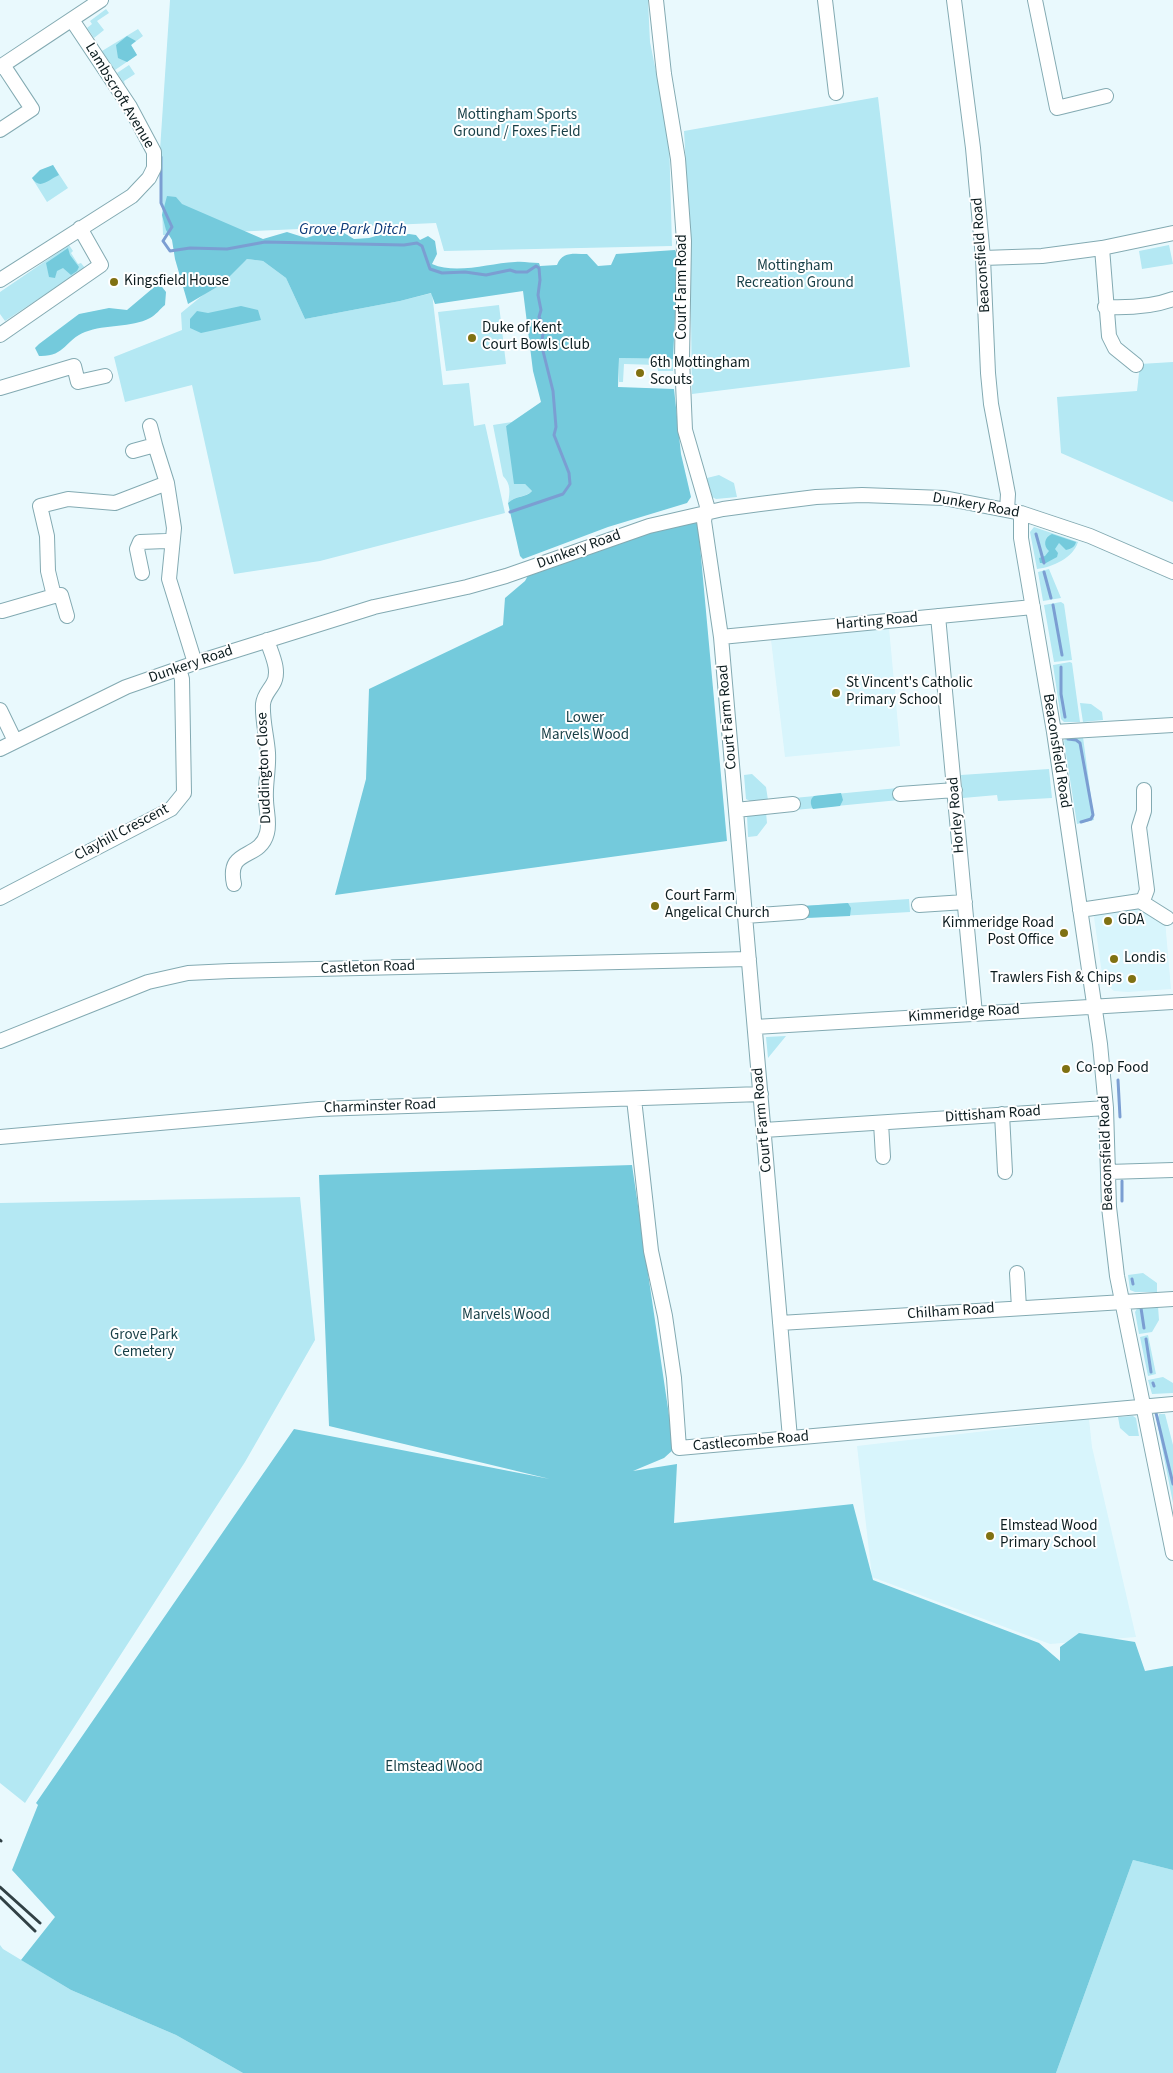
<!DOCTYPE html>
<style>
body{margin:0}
canvas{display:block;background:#e9f9fd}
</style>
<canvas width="1173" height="2073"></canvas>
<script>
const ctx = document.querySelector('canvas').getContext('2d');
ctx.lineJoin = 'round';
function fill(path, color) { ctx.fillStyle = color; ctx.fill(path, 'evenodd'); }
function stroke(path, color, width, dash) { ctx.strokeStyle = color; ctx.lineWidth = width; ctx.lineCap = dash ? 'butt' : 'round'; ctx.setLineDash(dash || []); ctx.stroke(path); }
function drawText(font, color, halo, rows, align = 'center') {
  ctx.font = font + ' "Source Sans 3",sans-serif'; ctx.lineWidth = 4; ctx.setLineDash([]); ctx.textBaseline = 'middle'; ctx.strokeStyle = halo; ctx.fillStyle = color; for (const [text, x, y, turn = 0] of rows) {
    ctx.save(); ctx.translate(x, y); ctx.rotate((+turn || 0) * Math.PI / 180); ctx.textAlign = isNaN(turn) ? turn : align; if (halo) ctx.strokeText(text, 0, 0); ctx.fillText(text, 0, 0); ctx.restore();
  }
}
const built = new Path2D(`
 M889,628l11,118 -115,11 -14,-117z
 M1140,903l25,17 6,69 -43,3 -14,-1 -11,-10 -10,-71z
 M1089,1419l3,28 44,190 -86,7 -178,-67 -15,-131z`);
const green = new Path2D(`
 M170,0h478l2,42 19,94 3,110 -228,5 -8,-28 -273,12 -3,-85z
 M106,9l3,4 -12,8 7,9 -10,8 -7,-10 5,-4 -2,-3z
 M138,29l5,7 -12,9 6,10 -22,15 -13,-19z
 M129,65l6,9 -11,7 1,4 -8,-12z
 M878,97l32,270 -218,27 -2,-154 -6,-109z
 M53,165l15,23 -21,14 -15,-24z
 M69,245l4,6 -2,2 7,11 3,-1 4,5 -80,53 -5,-7v-22z
 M1169,245l4,19 -31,5 -3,-18z
 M247,259l16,2 23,17 19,41 95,-18 32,-8 11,92 26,-2 5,43 11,-2 20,89 -185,48 -86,13 -42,-189 -67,17 -11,-45 68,-27 -1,-17z
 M499,305l7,59 -60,7 -8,-59z
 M619,358l54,1v12h-15l-1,-6 -33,-1 -1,18h-4z
 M1173,362v140l-112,-49 -4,-56 80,-6 3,-27z
 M512,422l-6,4 19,58 7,7c-7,7 -16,4 -24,12 2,-11 3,-19 -5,-27l-10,-51z
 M719,475l15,8 3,14 -21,2 -4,-2 -5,-19z
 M1034,527l44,15c-5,16 -25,25 -41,27l-7,-37z
 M1049,569l12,29 -18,3 -5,-29z
 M1061,602l3,2 8,56 -18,2 -10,-57z
 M1070,662l2,1 8,59h-16l-3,-3 -8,-54z
 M1080,703l11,1 11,8 1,8 -20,2z
 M1066,737h17l11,83 -17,4 -13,-83z
 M1049,769l3,29 -54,3 -1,-6 -34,3 -2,-23z
 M752,774l14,13 2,13 -18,1 -4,-2 -2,-24z
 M898,788l1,12 -104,10 -1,-12z
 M766,812l1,11 -10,13 -9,1 -1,-22z
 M909,899l1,13 -105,6 -2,-12z
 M786,1036l-18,22 -2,-21z
 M300,1197l15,143 -70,122 -220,341 -25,-20v-580z
 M1143,1273l14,10v9h-22l-5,-2 -2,-15z
 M1158,1306l1,14 -7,12 -13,2 -4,-22 3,-5z
 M1148,1335l8,39 -8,2 -8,-39z
 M1163,1377l10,6v10l-21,1 -4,-14z
 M1159,1414h6l8,31v58l-16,-81z
 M1133,1416l3,2 3,18h-10l-9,-8 -2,-11z
 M1133,1860l40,10v203h-117z
 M0,1945l3,4 68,41 105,45 67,38h-243z`);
const forest = new Path2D(`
 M127,36l9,5 -5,4 6,10 -10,7 -9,-4 -2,-13z
 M53,165l6,10c-10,4 -19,16 -27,3l8,-8z
 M167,196l9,1 6,7 81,35 24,-7 19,6 23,-7 15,2 10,6 15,-1 14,-4 12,2 14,-2 7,1 4,5 8,-4 7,5 2,13 -5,10c25,11 57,-1 83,-2 8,-1 16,1 24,1l1,3 17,-1c5,-14 17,-11 30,-11l11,12 13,-1 5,-11 59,-4 3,6 -5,103 -54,-1 -1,29 56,2 7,65 10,43 -4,6 -79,24 -85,32 -3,-3 -12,-53c8,-8 18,-5 24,-12l-7,-7h-11l-8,-58 35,-24 -8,-31 -10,-80 -88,13 -4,-11 -31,8 -95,18 -19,-41 -23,-17 -16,-2 -25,25 -34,20 -13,-45 -3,-19 -6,-10 -4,-15z
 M68,248l2,7 9,12 -2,4 -6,4 -8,-7 -6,3 -2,7 -6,-1 -3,-14z
 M159,283l7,9 -1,13c-5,4 -9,10 -15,13 -19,10 -44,6 -65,14 -20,8 -20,25 -46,24l-4,-8 4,-4 40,-30 30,-6 18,2z
 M241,306l17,4 3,10 -60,13 -11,-5v-9l7,-8 11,2z
 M691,521l7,3 29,317 -392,54 31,-116 3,-90 134,-64 2,-27 20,-17 6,-11 74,-27z
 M1052,534l24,8c-1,5 -5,7 -10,8l-7,-7 -4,6 3,4 -1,4 -11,6h-6l-1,-5 6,-2 4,-5c-6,-5 -5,-14 3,-17z
 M841,793l2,7 -3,6 -27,3c-3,-5 -3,-10 1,-13z
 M848,903l3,5 -1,8 -45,2 -2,-12z
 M632,1165l42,284 -10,9 -31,13 44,-7 -3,59 179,-19 20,76 166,63 21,18v-14l19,-14 56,9 10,29 28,-5v204l-40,-10 -77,213h-813l-67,-38 -105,-45 -50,-30 34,-43 -43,-47 26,-65 -2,-2 258,-374 256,50 -221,-53 -10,-251z`);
const stream = new Path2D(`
 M161,157v46l11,24 -9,14 7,10 20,-3 37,1 38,-7 139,3 13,-2 5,3 8,23 12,4 23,-1 21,3 24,-5 6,2h11l9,-6 3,2 1,12 -2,15 3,15 -2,7 5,10 -2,13 1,11 10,40 3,36 -2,8 15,38 1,11 -7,10 -53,18
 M1036,534l8,29
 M1044,572l7,26
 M1053,605l9,50
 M1061,667v27l4,23
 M1068,739l8,1 4,3 13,72 -2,4 -10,3
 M1118,1080l2,37
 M1122,1181v20
 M1132,1279l1,5
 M1141,1308l3,20
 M1146,1339l5,33
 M1153,1383l1,3
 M1156,1413l17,71`);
const minor = new Path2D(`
 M656,0l8,74 14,85 6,82 -2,118 3,71 22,76 -3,15 17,116 69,801
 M825,0l11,93
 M954,0l19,148 10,110 5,115 3,31 17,90 -1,16
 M1035,0l22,108 49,-12
 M0,67l101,-67
 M0,130l32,-21 -29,-44
 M1102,248l7,88 6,12 21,17
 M983,258l59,-2 60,-8 71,-15
 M0,280l132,-84 17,-18 5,-10v-16l-24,-45 -58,-87
 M1105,307c23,1 47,0 68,-8
 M0,335l101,-70 -21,-37
 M0,388l74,-22 4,16 27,-6
 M150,426l5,19
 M133,451l22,-6 12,38 7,45 -5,51 26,84
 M1021,513v25l33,194 46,312 6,64 3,99 8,69 56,277
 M142,573l-5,-24 3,-7 26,-1 6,2
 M54,596l7,-1 6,21
 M2,611l52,-15 -6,-25 -1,-35 -7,-30 28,-7 47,4 52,-20
 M938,616l37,398
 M721,637l312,-30
 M0,710l15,31
 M1054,732l119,-7
 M0,749l126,-62 69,-24 179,-56 93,-20 39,-11 143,-50 74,-17 37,-5 56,-7 46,-2 82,3 77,15 69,23 83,36
 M900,794l55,-4
 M736,810l57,-6
 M234,884c-8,-37 26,-23 33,-51 3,-11 -1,-23 -1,-34 -1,-15 3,-30 2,-46 -1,-16 -6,-33 -5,-49 1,-9 6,-13 10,-20 8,-13 -2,-31 -6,-44
 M0,898l171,-89 13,-16 -2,-114 -3,-10
 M1140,901l4,-3 3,-8 -8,-63 5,-16v-21
 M919,905l46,-3
 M1080,910l60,-9 27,17
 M745,916l57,-4
 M755,1027l418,-25
 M0,1041l148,-59 40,-9 42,-2 519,-12
 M634,1099l17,152 14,65 9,62 5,70 494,-44
 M1002,1114l3,58
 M881,1123l2,34
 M764,1130l342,-22
 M0,1137l319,-28 442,-15
 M1108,1172l65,-2
 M1017,1273l2,35
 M780,1323l393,-24`);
const rail = new Path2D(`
 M0,1840l1,1
 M0,1887l40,36
 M0,1897l35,34`);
const markers = [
 [114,282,5,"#807112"],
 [472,338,5,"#807112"],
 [640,373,5,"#807112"],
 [836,693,5,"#807112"],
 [655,906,5,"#807112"],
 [1108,921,5,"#807112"],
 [1064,933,5,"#807112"],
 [1114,959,5,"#807112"],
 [1132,979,5,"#807112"],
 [1066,1069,5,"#807112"],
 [990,1536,5,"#807112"]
];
const streetNames = [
 ["Lambscroft Avenue",119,96,59],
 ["Beaconsfield Road",982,255,-94],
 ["Court Farm Road",683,287,-90],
 ["Dunkery Road",976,506,10],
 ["Dunkery Road",579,550,-20],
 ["Harting Road",877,622,-5],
 ["Dunkery Road",191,665,-19],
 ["Court Farm Road",728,717,-95],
 ["Beaconsfield Road",1056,751,81],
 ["Duddington Close",265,768,-92],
 ["Horley Road",957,815,-95],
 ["Clayhill Crescent",122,833,-28],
 ["Castleton Road",368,968,-2],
 ["Kimmeridge Road",964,1014,-4],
 ["Charminster Road",380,1107,-2],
 ["Dittisham Road",993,1115,-4],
 ["Court Farm Road",763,1120,-95],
 ["Beaconsfield Road",1107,1153,-92],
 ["Chilham Road",951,1312,-4],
 ["Castlecombe Road",751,1442,-5]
];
const parkNames = [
 ["Mottingham Sports",517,116],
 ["Ground / Foxes Field",517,133],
 ["Mottingham",795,267],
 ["Recreation Ground",795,284],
 ["Lower",585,719],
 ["Marvels Wood",585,736],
 ["Marvels Wood",506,1316],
 ["Grove Park",144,1336],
 ["Cemetery",144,1353],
 ["Elmstead Wood",434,1768]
];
const poiNames = [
 ["Kingsfield House",124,282],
 ["Duke of Kent",482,329],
 ["Court Bowls Club",482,346],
 ["6th Mottingham",650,364],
 ["Scouts",650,381],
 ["St Vincent's Catholic",846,684],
 ["Primary School",846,701],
 ["Court Farm",665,897],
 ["Angelical Church",665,914],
 ["GDA",1118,921],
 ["Kimmeridge Road",1054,924,"right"],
 ["Post Office",1054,941,"right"],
 ["Londis",1124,959],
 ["Trawlers Fish & Chips",1122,979,"right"],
 ["Co-op Food",1076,1069],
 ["Elmstead Wood",1000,1527],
 ["Primary School",1000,1544]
];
const waterNames = [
 ["Grove Park Ditch",353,230]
];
fill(built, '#d8f5fc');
fill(green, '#b4e8f3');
fill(forest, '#74cadc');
stroke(stream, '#7b9ed2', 3);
stroke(minor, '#83aab2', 16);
stroke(minor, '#fff', 14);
stroke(rail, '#314145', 3);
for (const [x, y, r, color] of markers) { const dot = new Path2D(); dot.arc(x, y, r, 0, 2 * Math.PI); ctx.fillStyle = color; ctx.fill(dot); stroke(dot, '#fff', 2); }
drawText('15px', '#0c1c1f', '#fff', streetNames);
drawText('15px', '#163e46', '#fff', parkNames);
drawText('15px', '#0c1c1f', '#fff', poiNames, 'left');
drawText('italic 16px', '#0f3c7a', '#fff', waterNames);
</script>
